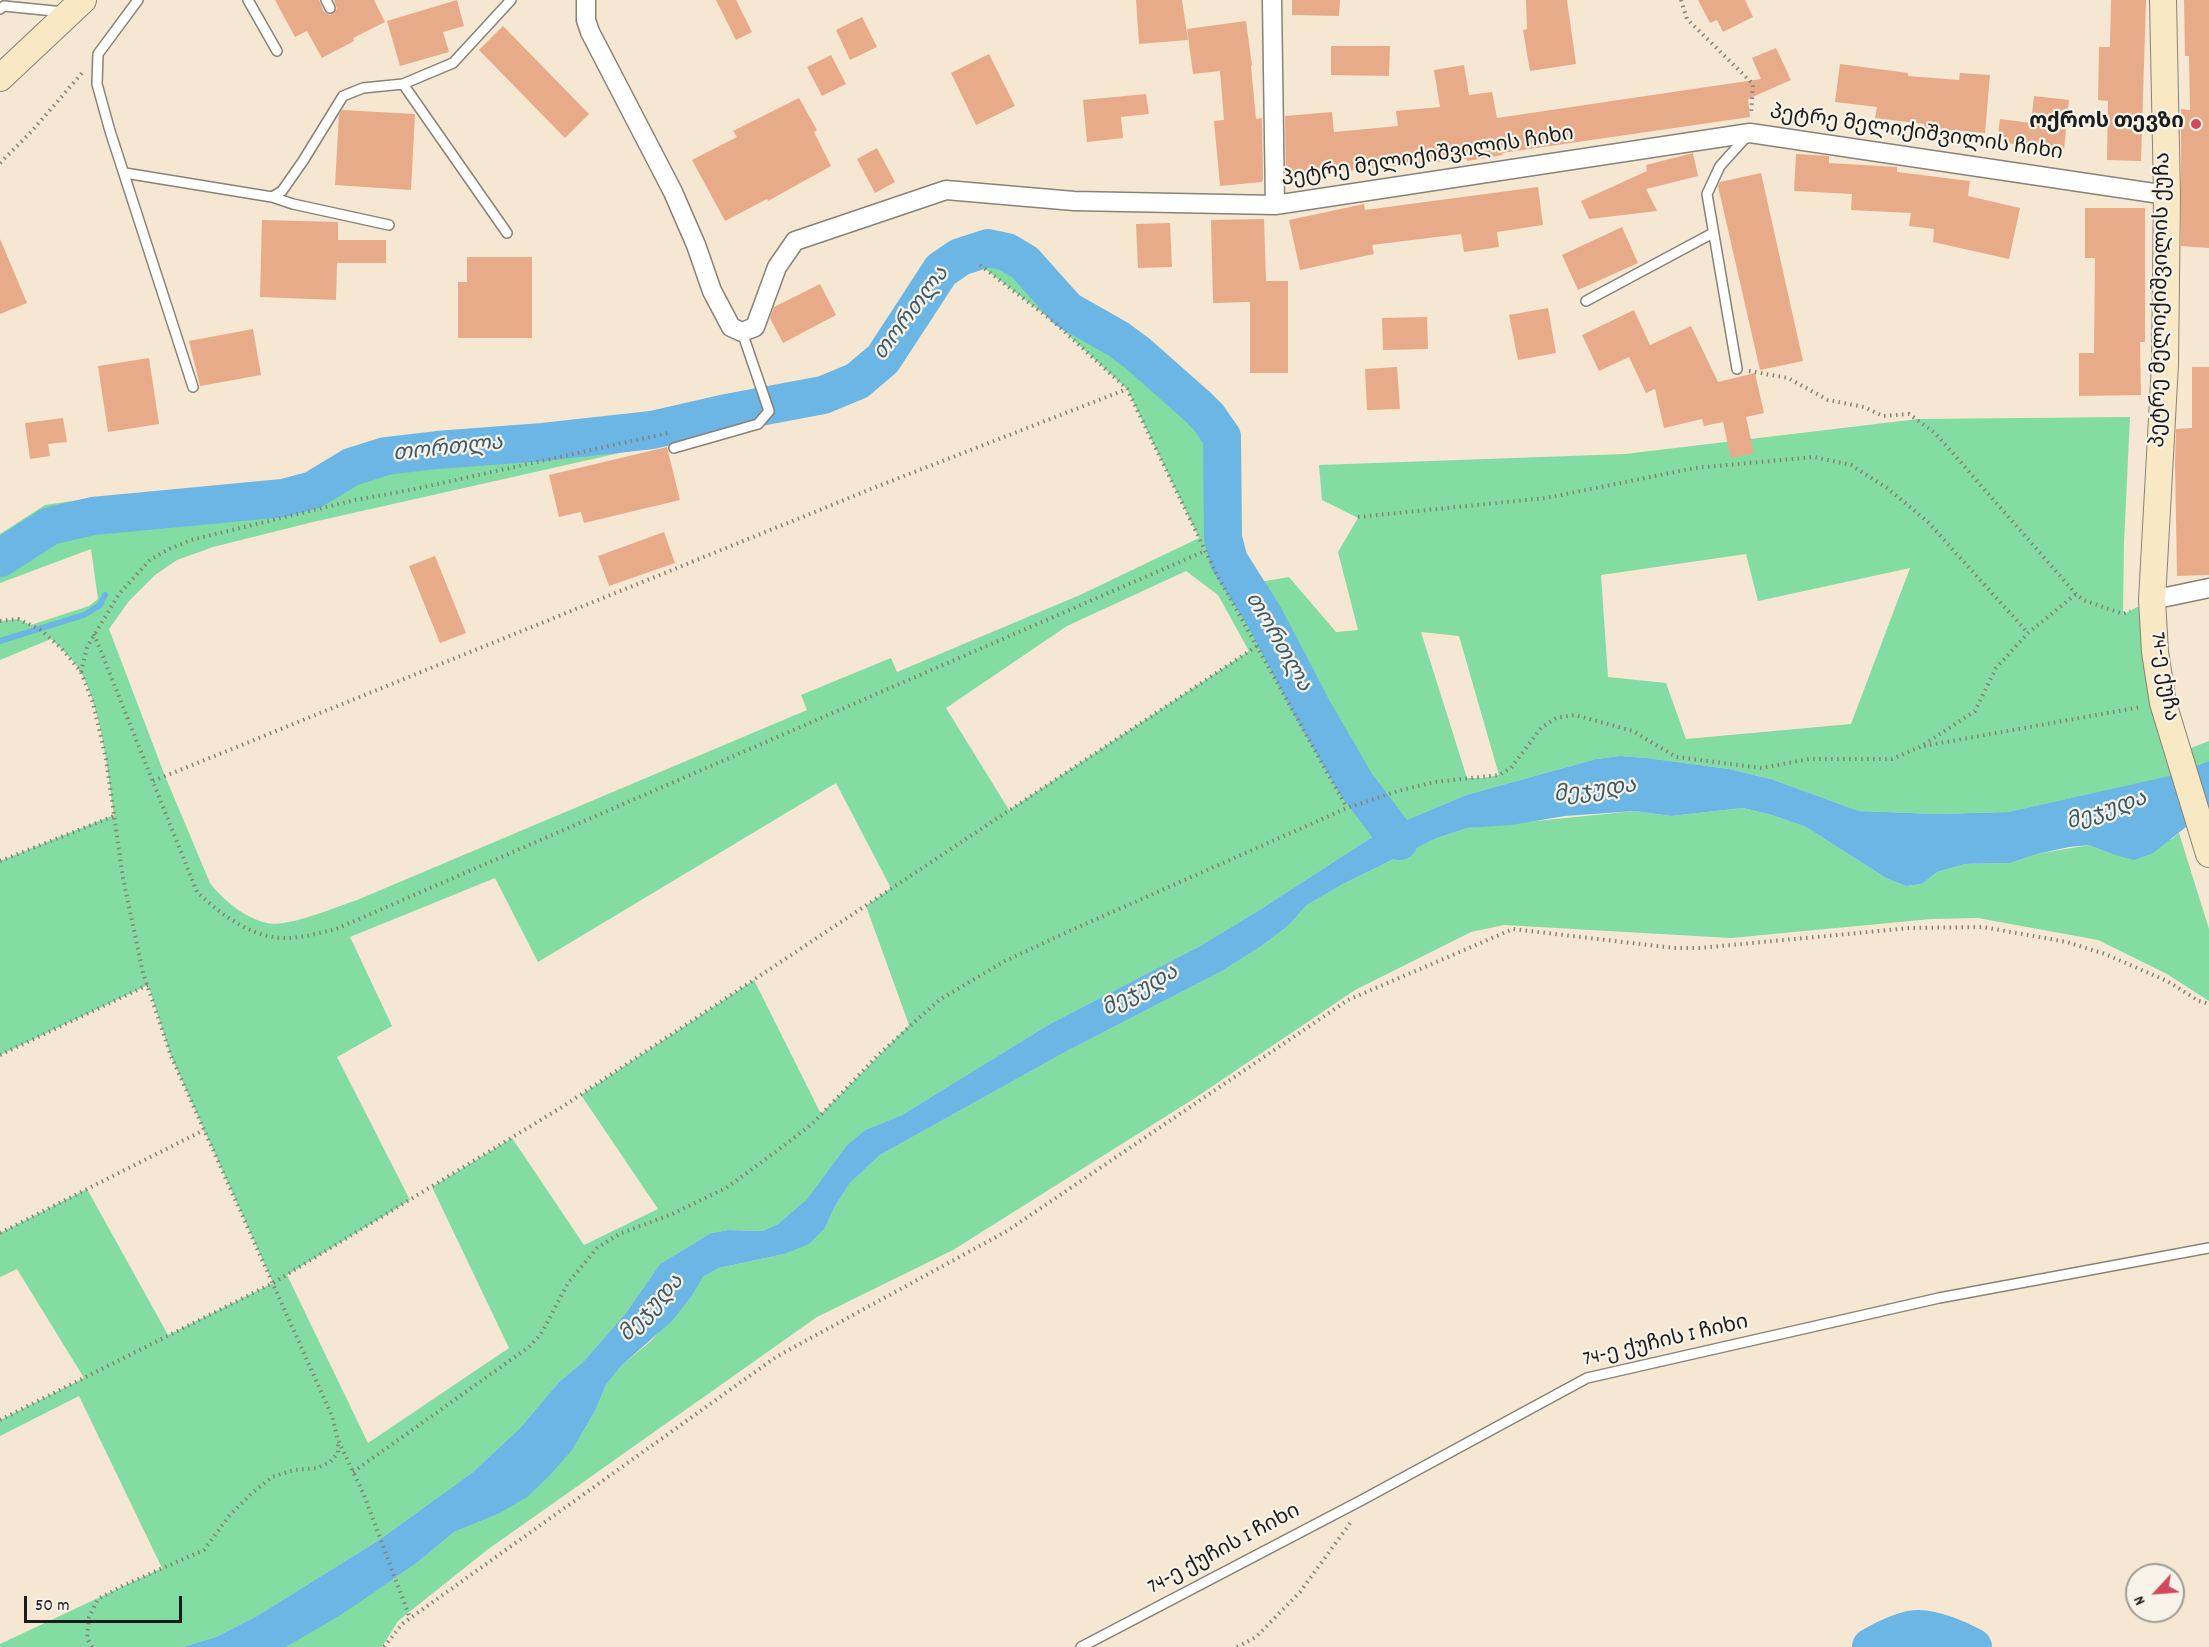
<!DOCTYPE html>
<meta charset="utf-8">
<style>
body{margin:0}
#map{position:relative;width:2209px;height:1647px;overflow:hidden;background:#f5e7d2;font-family:Dekko,sans-serif}
canvas{display:block}
.north{position:absolute;left:2125px;top:1563px;width:60px;height:60px;box-sizing:border-box;background:#f7f3e8;border:2px solid #9f9d96;border-radius:50%;rotate:244deg;font-size:16px;font-weight:700;line-height:24px;text-align:center;color:#1c1c1c}
.north::after{content:'';display:block;margin:auto;width:21px;height:27px;background:#d1495b;clip-path:polygon(50% 0,100% 100%,50% 72%,0 100%)}
.scale{position:absolute;left:24px;top:1596px;width:158px;height:27px;box-sizing:border-box;border:3px solid #1c1c1c;border-top:0;padding-left:8px;font-size:18px;line-height:21px;white-space:nowrap;color:#1c1c1c;-webkit-text-stroke:4px #f7f3e8;paint-order:stroke}
</style>
<div id="map">
<canvas width="2209" height="1647"></canvas>
<div class="north">N</div>
<div class="scale">50 m</div>
</div>
<script>
const ctx = document.querySelector('canvas').getContext('2d');
ctx.lineJoin = 'round';
function fill(path, color) { ctx.fillStyle = color; ctx.fill(path, 'evenodd'); }
function stroke(path, color, width, dash) { ctx.strokeStyle = color; ctx.lineWidth = width; ctx.lineCap = dash ? 'butt' : 'round'; ctx.setLineDash(dash || []); ctx.stroke(path); }
function drawText(font, color, halo, rows, align = 'center') {
  ctx.font = font + ' Dekko,"Noto Sans Georgian",sans-serif'; ctx.lineWidth = 4.5; ctx.setLineDash([]); ctx.textBaseline = 'middle'; ctx.strokeStyle = halo; ctx.fillStyle = color; for (const [text, x, y, turn = 0] of rows) {
    ctx.save(); ctx.translate(x, y); ctx.rotate((+turn || 0) * Math.PI / 180); ctx.textAlign = isNaN(turn) ? turn : align; if (halo) ctx.strokeText(text, 0, 0); ctx.fillText(text, 0, 0); ctx.restore();
  }
}
const green = new Path2D(`
 M988,248l19,4 18,11 42,47 51,29 79,67 11,11 14,20v34h6l8,65 6,29 12,18 35,-6 47,55 22,-2 -20,-78 20,-34 -36,-18 -3,-35 306,-11 293,-35 212,-2 -6,126 -1,71 29,-14 26,153 31,-12v20l-28,13 -173,38 -72,2 -77,-3 -88,-32 -42,-10 -82,-11 -27,-2 -24,3 -130,36 -83,35 -122,79 -61,37 -152,79 -146,90 -37,15 -18,15 -40,54 -29,25 -16,7 -34,-1 -17,3 -51,31 -35,50 -42,48 -24,20 -39,46 -47,44 -94,68 -122,76 -41,21 -33,10h-183v-3l162,-76 -83,-172 -79,40v-16l84,-42 -67,-109 -17,8v-44l87,-44 81,146 105,-52 -102,-227 -23,-71 -148,70v-194l114,-46c-7,-46 -11,-98 -32,-141 -7,-13 -20,-25 -31,-35l-51,21v-39l18,-2 13,6 58,-19 9,-7 -7,-50 -91,34v-49l45,-29 34,-5 41,1 4,13 159,-16 30,-8 38,-23 35,-11 51,-6 106,-8 109,-12 70,-16 101,-19 34,-14 26,-22 58,-89 19,-13zM980,265l74,57 73,67 72,149 -119,57 -183,77 -6,-14 -90,37 6,15 -450,190c-21,7 -70,28 -90,23 -22,-5 -44,-23 -57,-40l-45,-107 -56,-147 20,-28 26,-26 22,-15 36,-13 100,-25 373,-84 172,-43 25,-21 29,-38 22,-36 17,-22 13,-8zM1746,554l12,47 152,-33 -59,156 -165,15 -20,-56 -58,-6 -7,-102zM1186,571l32,24 31,56 -240,159 -63,-102 121,-82zM1421,632l38,4 40,139 -16,3h-16zM836,783l55,105 -25,18 43,119 -88,89 -67,-134 -173,115 77,114 -74,36 -72,-107 -80,49 77,161 -141,95 -81,-168 123,-75 -73,-143 55,-31 -42,-89 145,-59 43,84z
 M1743,808l29,7 34,12 80,51 20,8 16,-2 15,-12 28,-8 45,-1 27,-9 52,-9 23,9 60,-15 7,-6 30,96v72l-42,-27 -69,-34 -120,-22 -47,1 -200,19 -227,-13 -33,7 -116,58 -160,108 -242,152 -136,67 -330,233 -89,71 -16,26h-96l96,-60 36,-25 36,-30 44,-18 75,-65 22,-38 11,-26 16,-20 29,-24 42,-47 10,-17 16,-9 65,-14 41,-26 10,-22 15,-23 30,-28 187,-104 155,-80 38,-24 28,-21 19,-21 38,-22 92,-45 30,-10 168,-17 36,5z`);
const water = new Path2D(`
 M1620,756l27,2 82,11 42,10 88,32 77,3 72,-2 166,-37 35,-14v48l-56,44 -19,7 -22,-6 -23,-9 -20,2 -32,7 -27,9 -45,1 -28,8 -15,12 -16,2 -20,-8 -80,-51 -34,-12 -29,-7 -72,8 -36,-5 -70,5 -54,9 -44,3 -30,10 -92,45 -38,22 -19,21 -28,21 -38,24 -155,80 -187,104 -30,28 -15,23 -10,22 -16,16 -25,10 -65,14 -16,9 -10,17 -21,27 -50,44 -16,20 -11,26 -22,38 -23,26 -23,22 -29,17 -44,18 -36,30 -36,25 -43,29 -53,31h-103l33,-10 41,-21 122,-76 94,-68 47,-44 39,-46 24,-20 42,-48 35,-50 51,-31 17,-3 34,1 16,-7 29,-25 40,-54 18,-15 37,-15 146,-90 152,-79 61,-37 122,-79 83,-35 130,-36z`);
const stream = new Path2D(`
 M0,641l84,-26 16,-10 5,-10`);
const river = new Path2D(`
 M0,558l50,-32 43,-10 190,-18 30,-8 38,-23 35,-11 51,-6 106,-8 109,-12 70,-16 101,-19 34,-14 26,-22 58,-89 19,-13 28,-9 19,4 18,11 42,47 51,29 19,14 60,53 11,11 14,20 1,101 6,23 35,55 49,94 43,74 43,57
 M1871,1647c12,-7 34,-19 48,-18 16,0 41,11 54,18`);
const building = new Path2D(`
 M275,0h44l5,12 6,3 7,-6 -3,-9h40l11,22 -32,16 1,3 -32,17 -15,-27 -12,6z
 M457,0l7,26 -21,6 6,20 -49,14 -13,-45z
 M716,0h20l16,32 -16,8z
 M1136,0h46l6,40 -49,4z
 M1292,0h48l-1,16 -47,-1z
 M1526,0h41l9,64 -46,7 -7,-41 4,-1z
 M1698,0h47l8,17 -30,15 -6,-12 -7,3z
 M2111,0h35l-5,161 -34,-1 1,-59 -10,-1 1,-53h11z
 M2184,0h25v248l-28,-2v-137l9,1 -1,-54h-4z
 M862,17l15,30 -27,13 -14,-30z
 M1246,21l6,45h-1l5,53 6,-1 1,61 -1,3 -42,4 -6,-65 10,-1 -4,-49 -27,3 -6,-45z
 M503,26l86,88 -24,24 -86,-88z
 M1331,46h59l-1,30 -58,-1z
 M1776,48l15,32 -43,19 2,18 -248,36 1,2 -36,6v-2l-181,18 -1,-61 47,-4 2,20 64,-6 -2,-15 44,-4 -6,-37 30,-5 5,30 23,-3 5,26 264,-39 -9,-21z
 M989,54l26,52 -39,19 -25,-52z
 M831,55l15,29 -24,12 -15,-29z
 M1840,64l68,9v3l51,4 1,-7 30,2 -5,58 -61,-5v-4l-49,-6 2,-11 -42,-5z
 M1146,94l3,20 -28,3 2,21 -36,4 -4,-42z
 M2034,96l35,4 -5,50 -67,-8 3,-23 31,4z
 M799,98l18,32 -3,2 17,34 -63,35 -1,-2 -42,22 -33,-61 45,-23 -4,-6z
 M342,110l73,4 -4,76 -76,-5 4,-70z
 M877,148l18,34 -20,11 -18,-34z
 M1693,153l5,23 -52,13 11,22 -68,8 -8,-18 66,-30 -1,-6z
 M1796,154l33,2v7l68,4v5l73,9 -2,15 52,12 -11,51 -76,-17 1,-13 -25,-3 2,-13 -60,-3 1,-16 -58,-3z
 M1761,173l42,188 -43,9 -42,-184 2,-4z
 M1538,187l5,38 -46,7 2,15 -35,5 -3,-18 -89,11 2,9 -74,16 -11,-50 75,-16 1,6z
 M2085,208h60v134h-5l1,53 -62,1v-43h15l1,-95h-10z
 M1264,219l2,62h22v92h-38v-71l-37,1 -2,-83z
 M262,220l76,2v18h48v23h-49l-1,37 -76,-3z
 M1170,223l2,44 -34,1 -2,-44z
 M1622,227l16,36 -60,27 -16,-35z
 M0,239l27,64 -27,11z
 M467,257h65v81h-74v-56h9z
 M820,284l16,31 -53,28 -13,-25 4,-11z
 M1548,308l8,45 -38,7 -9,-45z
 M1634,310l16,35 41,-19 27,56 37,-9 9,40 -18,4 8,36 -23,5 -8,-36 -19,4 -2,-7 -38,9 -9,-39 -9,4 -17,-36 -30,14 -17,-36z
 M1427,317l1,32 -45,1 -1,-32z
 M253,329l8,46 -61,11 -11,-45z
 M149,358l10,66 -51,8 -10,-66z
 M1397,367l3,42 -33,1 -2,-41z
 M2192,367h17v208l-32,1 -2,-112 1,-35 16,-1z
 M63,418l4,24 -19,2 2,12 -20,3 -5,-36z
 M667,447l13,53 -96,23 -3,-11 -22,5 -10,-42z
 M664,532l11,31 -66,23 -11,-30z
 M435,556l31,77 -26,10 -31,-77z`);
const path = new Path2D(`
 M1681,0l6,19 66,65 -2,30
 M0,163l31,-31 51,-59
 M980,265l74,57 73,67 89,184 131,235
 M1749,371l39,7 40,22 36,7 19,9 26,-2 26,19 141,161 7,6 40,14 7,-3
 M1358,517l188,-19 149,-30 119,-11 37,8 36,23 41,34 100,111
 M0,621l18,-2 23,11 21,19 19,23 12,31 13,56 17,119 20,95 28,83 161,360 6,24 26,55 46,123
 M94,634l103,258c22,21 52,44 84,46 19,1 38,-5 55,-9l869,-378
 M81,672l6,-25 32,-53 31,-34 17,-10 24,-10 164,-40 60,-11 253,-56
 M1924,746l217,-39
 M153,781l728,-296 246,-96
 M0,861l114,-45
 M0,1055l148,-70
 M0,1233l204,-103
 M0,1420l273,-137 289,-176 695,-461
 M353,1472l176,-125 12,-13 27,-51 29,-35 22,-14 53,-20 54,-26 44,-32 42,-32 66,-69 61,-55 66,-39 60,-28 282,-125 51,-17 37,-9 64,-7 12,-7 30,-40 15,-10 19,-3 58,16 43,26 86,11 47,-9h83l28,-12 55,-36 21,-43 32,-35 48,-39
 M92,1647l-5,-9 2,-21 9,-18 24,-13 82,-36 25,-34 24,-24 19,-15 22,-7 23,-2 13,-6 8,-9v-13
 M384,1647l18,-23 374,-267 231,-126 341,-231 165,-71 161,19h26l210,-20 73,-1 84,15 38,12 62,27 32,20 10,3
 M1237,1647l19,-10 44,-45 51,-70`);
const lane = new Path2D(`
 M138,0l-40,54 -1,30 13,47 83,256
 M248,0l29,51
 M326,0l4,8
 M0,9l4,-3 60,6
 M403,84l104,149
 M125,173l147,24 10,-6 21,-30 40,-65 20,-8 40,-4 50,-21 58,-63
 M272,197l21,7 96,21
 M1586,301l127,-68
 M1737,369l-30,-175 13,-28 28,-31
 M674,448l84,-24 11,-13 -27,-79
 M1081,1647l281,-147 225,-122 352,-80 270,-50`);
const street = new Path2D(`
 M586,0v20l4,12 83,160 23,53 16,46 19,36 11,5 13,-5 22,-60 18,-26 151,-51 128,11 201,4 475,-72 417,62
 M1272,0l3,205
 M2152,600l57,-12`);
const secondary = new Path2D(`
 M2163,0l4,195 -2,169 -13,236 3,52 8,51 46,151
 M0,78l83,-78`);
const markers = [
 [2196,124,6,"#d1495b"]
];
const poiNames = [
 ["ოქროს თევზი",2184,124]
];
const streetNames = [
 ["პეტრე მელიქიშვილის ჩიხი",1916,135,8],
 ["პეტრე მელიქიშვილის ჩიხი",1428,159,-9],
 ["პეტრე მელიქიშვილის ქუჩა",2163,300,-89],
 ["74-ე ქუჩა",2162,677,81],
 ["74-ე ქუჩის I ჩიხი",1666,1343,-13],
 ["74-ე ქუჩის I ჩიხი",1225,1551,-28]
];
const waterNames = [
 ["თორთლა",913,315,-53],
 ["თორთლა",448,451,-6],
 ["თორთლა",1276,643,60],
 ["მეჯუდა",1595,793,-7],
 ["მეჯუდა",2107,813,-18],
 ["მეჯუდა",1141,993,-29],
 ["მეჯუდა",653,1310,-47]
];
fill(green, '#83dca1');
fill(water, '#6bb6e4');
stroke(stream, '#6bb6e4', 6);
stroke(river, '#6bb6e4', 38);
fill(building, '#e8ab8a');
stroke(lane, '#888277', 12);
stroke(street, '#888277', 21);
stroke(secondary, '#888277', 28);
stroke(path, '#888277', 4, [1.5, 4.5]);
stroke(lane, '#fff', 9);
stroke(street, '#fff', 18);
stroke(secondary, '#f8e8c3', 26);
for (const [x, y, r, color] of markers) { const dot = new Path2D(); dot.arc(x, y, r, 0, 2 * Math.PI); ctx.fillStyle = color; ctx.fill(dot); stroke(dot, '#f7f3e8', 2); }
drawText('bold 21px', '#1c1c1c', '#f7f3e8', poiNames, 'right');
drawText('21px', '#1c1c1c', '#f7f3e8', streetNames);
drawText('italic 22px', '#3c5a6c', '#f7f3e8', waterNames);
</script>
